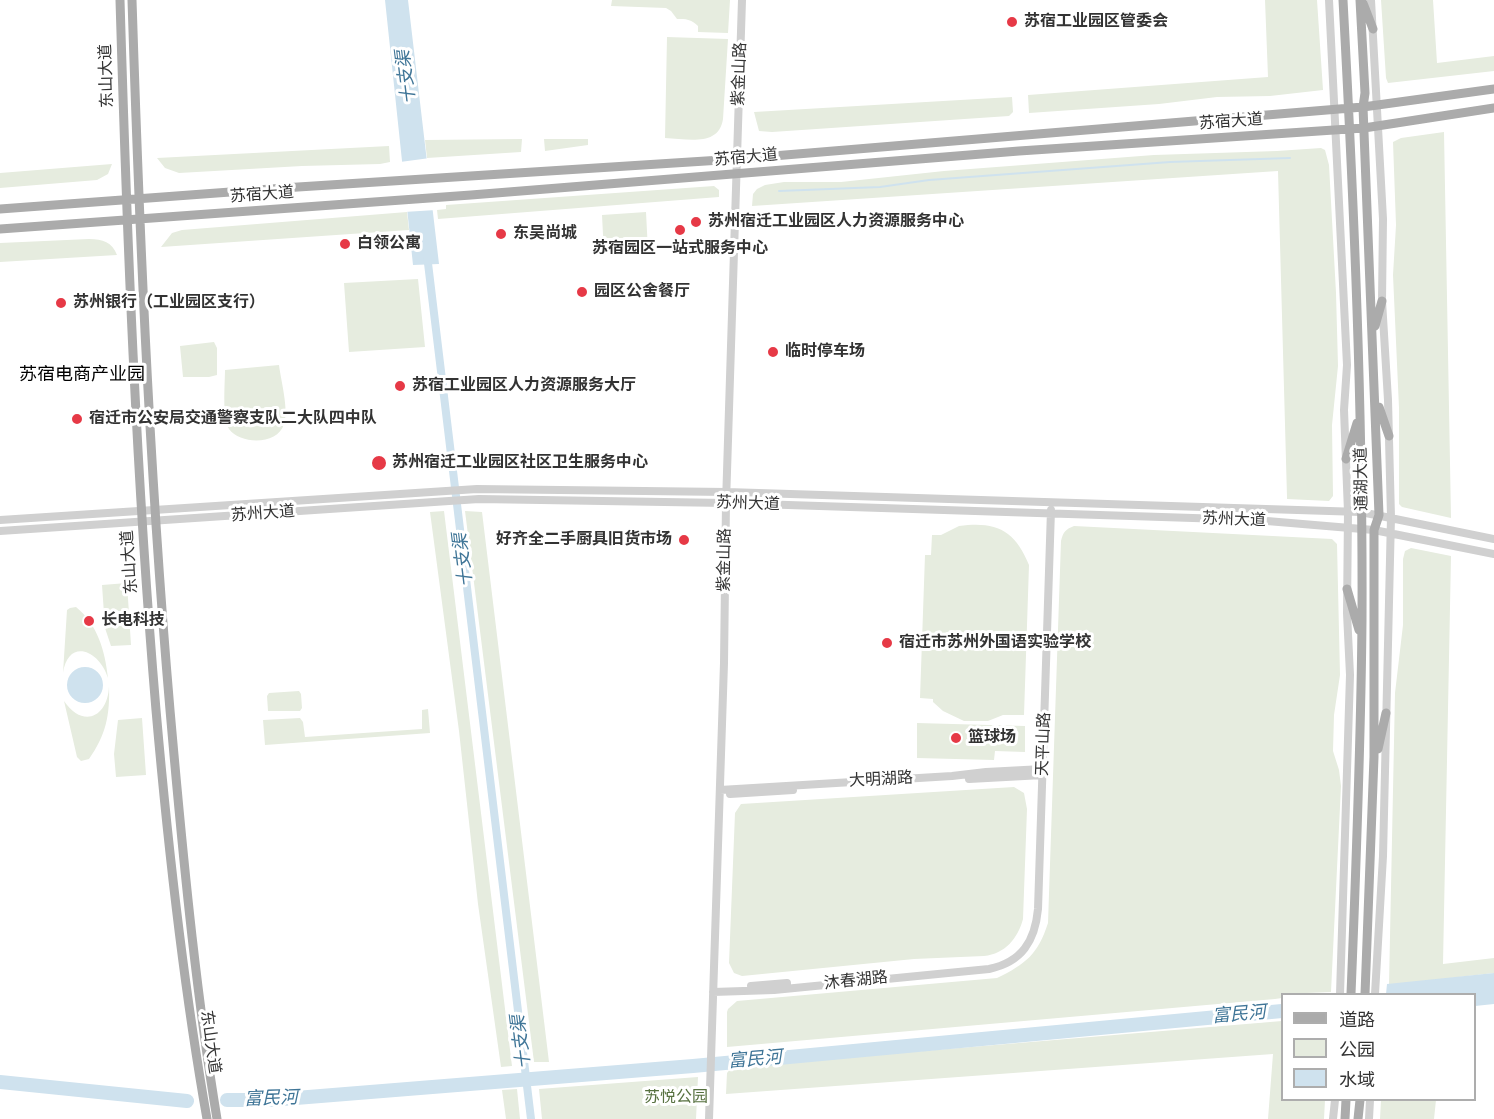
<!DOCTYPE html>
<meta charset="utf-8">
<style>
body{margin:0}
#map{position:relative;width:1494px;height:1119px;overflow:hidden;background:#fff;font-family:"Varela Round","Noto Sans SC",sans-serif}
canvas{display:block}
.legend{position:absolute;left:1281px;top:993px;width:195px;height:108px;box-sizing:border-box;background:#fff;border:2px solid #adadad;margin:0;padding:8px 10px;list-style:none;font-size:18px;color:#333}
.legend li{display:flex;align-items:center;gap:12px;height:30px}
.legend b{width:30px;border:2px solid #adadad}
</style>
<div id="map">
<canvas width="1494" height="1119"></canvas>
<ul class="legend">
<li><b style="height:8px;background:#ababab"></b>道路</li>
<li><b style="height:16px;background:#e6ecdf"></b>公园</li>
<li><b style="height:16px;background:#cfe2ee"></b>水域</li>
</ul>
</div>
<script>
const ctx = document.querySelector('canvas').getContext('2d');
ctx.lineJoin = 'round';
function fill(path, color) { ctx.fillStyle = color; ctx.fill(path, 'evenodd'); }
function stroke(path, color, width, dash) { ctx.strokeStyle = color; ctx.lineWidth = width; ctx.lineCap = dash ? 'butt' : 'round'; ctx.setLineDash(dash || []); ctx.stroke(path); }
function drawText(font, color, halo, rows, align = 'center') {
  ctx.font = font + ' "Varela Round","Noto Sans SC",sans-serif'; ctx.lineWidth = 6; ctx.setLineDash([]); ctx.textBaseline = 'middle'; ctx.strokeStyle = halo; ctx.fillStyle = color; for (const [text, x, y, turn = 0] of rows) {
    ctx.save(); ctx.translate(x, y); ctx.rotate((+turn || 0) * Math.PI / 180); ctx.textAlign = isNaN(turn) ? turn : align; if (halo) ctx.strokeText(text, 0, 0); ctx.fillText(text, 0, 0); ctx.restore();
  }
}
const green = new Path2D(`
 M612,0h118l-2,33 -30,-1v-6c-7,-7 -12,-7 -21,-7l-6,-8 -5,-3 -55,-2z
 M1265,0h52l6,90 -53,6 -53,1 -58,7 -130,9 -1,-18 240,-18z
 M1381,0h52l4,63 57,-7v15l-106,12 -2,-5z
 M667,37l61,2 -5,80c-4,28 -36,20 -58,19z
 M1012,97l1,15 -4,4 -237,16 -13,-1 -5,-19z
 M1444,132l7,386 -49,-11 -3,-3v-96l-6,-133 3,-50 -3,-83 8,-4z
 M522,139l-1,13 -94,6 -2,-18z
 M544,139h44v6l-43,6z
 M389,146l1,16 -10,2 -78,2 -123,7 -14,-5 -8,-10z
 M1321,148l4,2 4,15 7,128 2,73 -6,59 1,71 -4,5 -42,-2v-2l-9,-326 -526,35 1,-12 4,-5 8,-4 19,-3h57l103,-11 210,-16 123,-4z
 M112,164l-4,10 -11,6 -97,8v-15z
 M714,186l5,4v7l-281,22 -1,-9 9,-1v-4z
 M407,212l2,18 -248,17 11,-14 10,-3z
 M646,212l2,39 -44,3 -2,-39z
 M89,239c14,0 23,3 28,16l-117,7v-19z
 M418,279l7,68 -76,5 -5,-69z
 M214,342l3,6v27l-8,2h-26l-3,-31z
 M279,365c2,16 10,45 5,59 -6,21 -43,21 -55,5 -7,-12 -4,-45 -4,-59z
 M444,511l68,555 -11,1 -23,-163 -19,-173 -29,-219z
 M465,511l17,1 67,550h-15z
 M959,526c37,-5 56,4 70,39l-5,150h-21l-15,6h-24l-21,-10 -10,-9v-3l-13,-1 5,-143h6l1,-20h9z
 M1074,526l258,13 5,5 3,131 -6,40 -1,36 6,19 2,16 -10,206 -49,2v4l-7,1 -548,48v-35l1,-3 9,-8 260,-23c29,-14 41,-24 51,-55l13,-382c2,-9 5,-12 13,-15z
 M1411,548l40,8 -8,408 51,-6v15l-105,12 6,-292 8,-68v-66l2,-8z
 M127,583l4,62 -20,1 -6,-18 -3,-43z
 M76,607c22,18 29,44 32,71 -9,-29 -40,-40 -45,-5l4,-63 3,-2z
 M109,686c1,29 -3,49 -20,73l-8,2 -4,-4 -13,-56c19,28 44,16 45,-15z
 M299,691l2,3 1,14 -2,3h-32l-1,-15 2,-3z
 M428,709l2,24 -165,12 -2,-25 37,-2 3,4 2,15 117,-8v-19z
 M142,718l4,57 -30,2 -2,-23 4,-34z
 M917,723l108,3v26l-30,-1 -1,9 -77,-2z
 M1014,787l10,6 3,16 -4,110c-5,19 -18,35 -39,37l-70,3 -172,17 -8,-3 -5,-10 6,-150 6,-9z
 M1282,1021v79h43l-1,19h-56l5,-65 -547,40 1,-21 5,-6z
 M698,1077l-2,42h-154l-3,-30z
 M517,1089l3,30h-14l-4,-29z
 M1381,1100h55l-2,19h-54z`);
const water = new Path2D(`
 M385,0h23l31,264 -26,1z
 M67 685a18 18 0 1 1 36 0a18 18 0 1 1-36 0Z
 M1494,973v31l-19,2 -1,-12h-88l1,-10z`);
const pier = new Path2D(`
 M430,158l6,52 -32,2 -4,-50z`);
const stream = new Path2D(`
 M779,191l101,-4 49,-7 241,-18 120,-4`);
const canal = new Path2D(`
 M427,255l104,864`);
const river = new Path2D(`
 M0,1082l187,19
 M227,1100h44l422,-34 589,-55`);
const minor = new Path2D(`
 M1329,0l18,365 -3,45 4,102 -1,101 3,62 -10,319
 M1371,0l12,219 -1,82 6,99 3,117 -8,339 -8,138
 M0,520l477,-31 250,3 634,20 133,27
 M0,531l479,-32 247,4 529,17 119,10 120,24
 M969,779l74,-4
 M720,790l232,-14 34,-4 57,-3
 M730,794l63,-4
 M751,986l36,-3
 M713,992l61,-2 215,-21c33,-7 46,-28 49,-60l13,-399
 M709,1119l15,-456 2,-160 16,-503
 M1333,1119l2,-19
 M1369,1119l1,-19`);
const major = new Path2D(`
 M120,0c7,237 16,474 36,710 12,137 27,274 51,409
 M132,0c8,252 19,504 42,755 11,122 23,243 43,364
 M1343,0c11,206 20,413 19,620 -1,125 -6,250 -11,374
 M1360,0l5,93 -2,14 16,408 -5,15v227l-9,237
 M1363,3l10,26
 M0,209l298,-22 439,-28 626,-52 131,-18
 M0,229l471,-34 548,-44 345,-23 130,-20
 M1375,326l7,-25
 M1379,407l10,29
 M1346,459l11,-36
 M1347,589l12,41
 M1378,749l8,-36
 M1345,1119l1,-19
 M1358,1119l2,-19`);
const markers = [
 [1012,22,6,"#e63946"],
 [696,222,6,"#e63946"],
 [680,230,6,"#e63946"],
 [501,234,6,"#e63946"],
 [345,244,6,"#e63946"],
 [582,292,6,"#e63946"],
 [61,303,6,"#e63946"],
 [773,352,6,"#e63946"],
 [400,386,6,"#e63946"],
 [77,419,6,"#e63946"],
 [379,463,8,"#e63946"],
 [684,540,6,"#e63946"],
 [89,621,6,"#e63946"],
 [887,643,6,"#e63946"],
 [956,738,6,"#e63946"]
];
const poiNames = [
 ["苏宿工业园区管委会",1024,22],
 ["苏州宿迁工业园区人力资源服务中心",708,222],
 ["东吴尚城",513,234],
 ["白领公寓",357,244],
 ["苏宿园区一站式服务中心",680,249,"center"],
 ["园区公舍餐厅",594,292],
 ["苏州银行（工业园区支行）",73,303],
 ["临时停车场",785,352],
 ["苏宿工业园区人力资源服务大厅",412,386],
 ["宿迁市公安局交通警察支队二大队四中队",89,419],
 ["苏州宿迁工业园区社区卫生服务中心",392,463],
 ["好齐全二手厨具旧货市场",672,540,"right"],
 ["长电科技",101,621],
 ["宿迁市苏州外国语实验学校",899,643],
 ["篮球场",968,738]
];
const streetNames = [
 ["紫金山路",740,74,-88],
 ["东山大道",107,76,-92],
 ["苏宿大道",1231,122,-4],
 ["苏宿大道",746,158,-5],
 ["苏宿大道",262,195,-4],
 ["通湖大道",1362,479,-91],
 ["苏州大道",748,504,2],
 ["苏州大道",263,514,-4],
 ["苏州大道",1234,520,2],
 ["紫金山路",725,560,-89],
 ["东山大道",130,562,-94],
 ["天平山路",1044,744,-88],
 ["大明湖路",881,780,-3],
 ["沐春湖路",856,981,-6],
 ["东山大道",210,1042,82]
];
const parkNames = [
 ["苏悦公园",676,1098]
];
const waterNames = [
 ["十支渠",407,77,-97],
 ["十支渠",464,560,-97],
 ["富民河",1239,1015,-5],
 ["十支渠",522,1042,-97],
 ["富民河",755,1060,-5],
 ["富民河",271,1099,-2]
];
const neighbourhoodNames = [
 ["苏宿电商产业园",82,375]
];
fill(green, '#e6ecdf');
fill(water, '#cfe2ee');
fill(pier, '#fff');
stroke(stream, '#cfe2ee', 2);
stroke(canal, '#cfe2ee', 8);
stroke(river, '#cfe2ee', 14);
stroke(minor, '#d0d0d0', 8);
stroke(major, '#ababab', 9);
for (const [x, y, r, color] of markers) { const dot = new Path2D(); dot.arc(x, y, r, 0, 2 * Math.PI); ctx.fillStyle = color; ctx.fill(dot); stroke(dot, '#fff', 2); }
drawText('bold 16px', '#333', '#fff', poiNames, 'left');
drawText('16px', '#333', '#fff', streetNames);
drawText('16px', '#56703f', '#fff', parkNames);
drawText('italic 18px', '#3f7597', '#fff', waterNames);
drawText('18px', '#000', '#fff', neighbourhoodNames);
</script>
